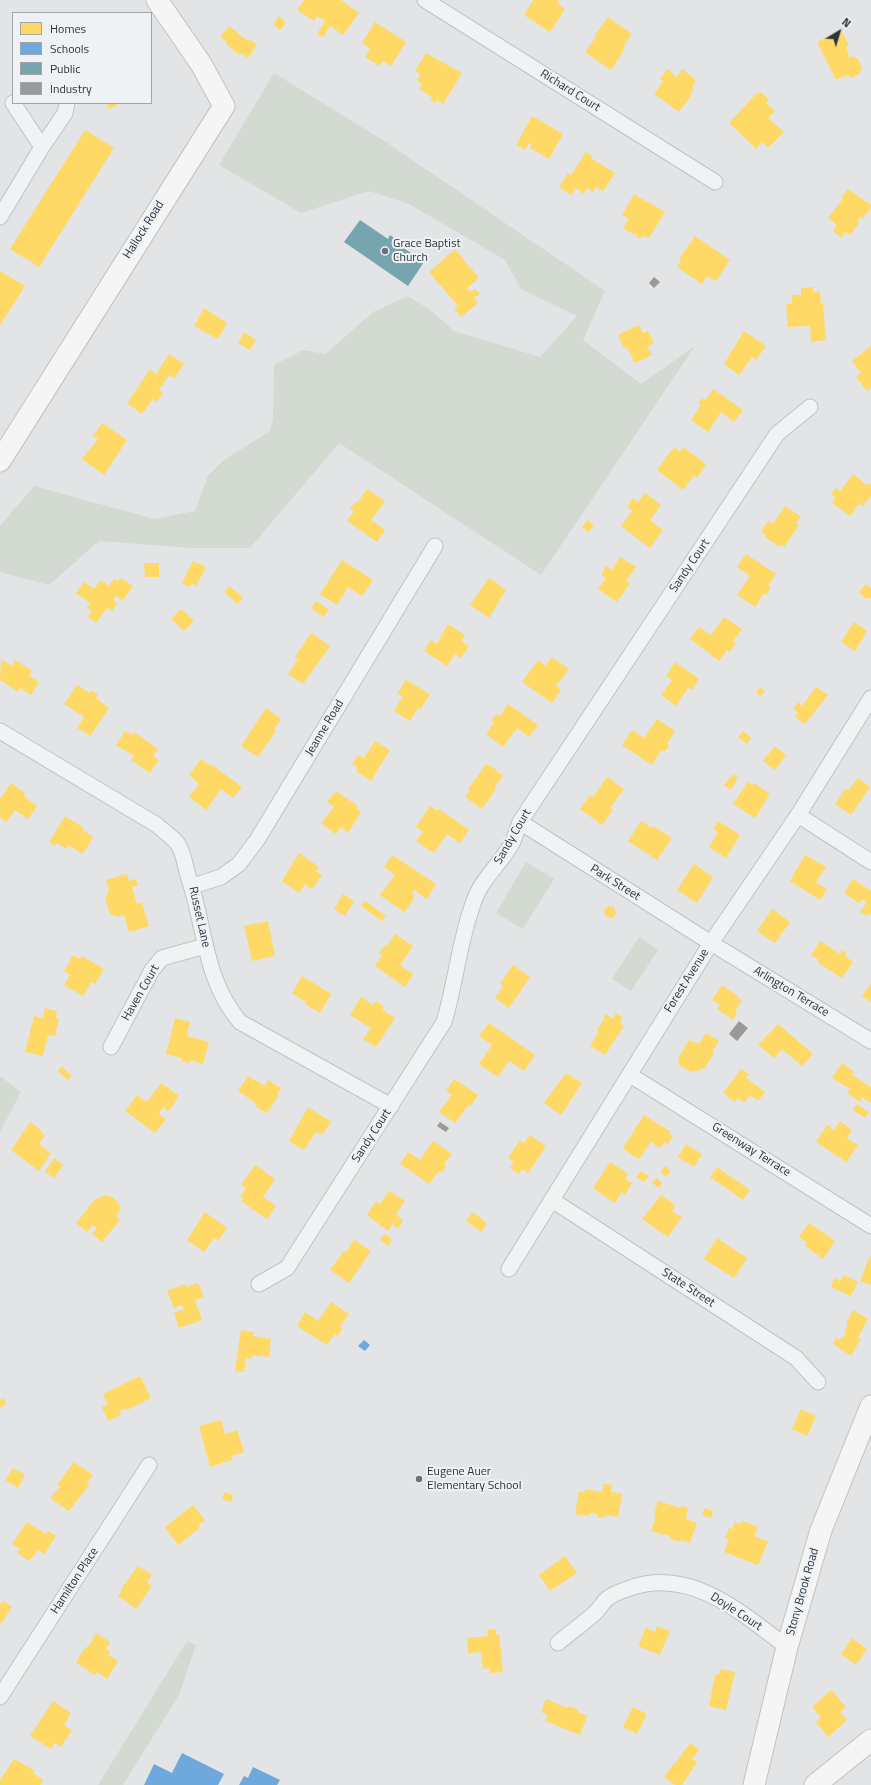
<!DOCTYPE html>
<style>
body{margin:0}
#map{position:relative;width:871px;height:1785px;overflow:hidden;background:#e2e4e6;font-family:"Titillium Web",sans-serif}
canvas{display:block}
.legend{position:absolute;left:12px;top:12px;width:140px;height:92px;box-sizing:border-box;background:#eff2f5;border:1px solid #a0a6ac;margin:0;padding:5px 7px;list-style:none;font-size:12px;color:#2a333e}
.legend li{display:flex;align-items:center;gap:8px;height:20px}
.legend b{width:20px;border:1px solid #a0a6ac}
.north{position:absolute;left:819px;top:12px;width:40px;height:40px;-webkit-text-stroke:3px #eff2f5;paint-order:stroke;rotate:38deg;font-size:11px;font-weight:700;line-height:16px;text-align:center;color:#2a333e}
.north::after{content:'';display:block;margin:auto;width:14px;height:18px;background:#2a333e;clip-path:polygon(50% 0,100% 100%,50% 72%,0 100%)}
</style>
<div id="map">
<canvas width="871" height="1785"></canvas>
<ul class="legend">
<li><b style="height:11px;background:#ffd966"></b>Homes</li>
<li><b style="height:11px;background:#6fa8dc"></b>Schools</li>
<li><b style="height:11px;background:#76a5af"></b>Public</li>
<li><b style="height:11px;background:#999"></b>Industry</li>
</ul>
<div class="north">N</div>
</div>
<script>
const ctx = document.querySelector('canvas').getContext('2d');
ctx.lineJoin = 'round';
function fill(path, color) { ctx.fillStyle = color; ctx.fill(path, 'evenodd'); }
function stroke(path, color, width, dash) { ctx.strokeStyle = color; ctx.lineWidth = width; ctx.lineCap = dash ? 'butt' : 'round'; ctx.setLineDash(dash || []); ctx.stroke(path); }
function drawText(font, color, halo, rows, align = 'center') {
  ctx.font = font + ' "Titillium Web",sans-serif'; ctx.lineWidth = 4; ctx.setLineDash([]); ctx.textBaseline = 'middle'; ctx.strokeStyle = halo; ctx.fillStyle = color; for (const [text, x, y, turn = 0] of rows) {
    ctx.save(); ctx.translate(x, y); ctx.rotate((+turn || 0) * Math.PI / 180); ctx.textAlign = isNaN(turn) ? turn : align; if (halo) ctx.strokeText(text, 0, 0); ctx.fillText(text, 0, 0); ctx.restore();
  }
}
const green = new Path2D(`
 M274,73l112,69 219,149 -22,49 58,44 54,-38 -154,229 -202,-132 -89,105h-58l-93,-7 -50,44 -49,-13v-46l34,-40 120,33 41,-8 13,-35 16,-16 46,-29 3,-11 1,-55 29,-15 22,4 48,-42 35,-16 21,13 25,22 86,26 37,-41 -56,-27 -16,-29 -96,-56 -40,-13 -68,22 -82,-48z
 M526,862l28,17 -31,50 -27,-16z
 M639,937l19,13 -27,41 -19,-12z
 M0,1076l21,16 -21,40z
 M187,1641l9,4 -17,50 -56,90h-25z`);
const homes = new Path2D(`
 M304,0h37l18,13 -16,22 -13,-9 -7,11 -6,-3 8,-13 -8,-5 -3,5 -17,-11z
 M533,0h26l-2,3 8,6 -15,23 -26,-17z
 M279,16l7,6 -6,8 -7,-5z
 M608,17l24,17 -8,11 1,1 -3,7 -11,17 -26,-18 11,-15 -2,-1z
 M375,22l31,20 -15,24 -8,-5 -4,5 -14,-9 5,-8 -8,-6z
 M229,26l19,15 2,-2 7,6 -9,13 -7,-5 -2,2 -13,-11 1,-2 -7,-5z
 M841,30l8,15 -3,1 3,12 3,-2 6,3 4,9 -3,6 -7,4 -5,-3 -11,5 -19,-38z
 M426,53l36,20 -19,31 -6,-4 -2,3 -5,-3 2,-3 -13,-8 3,-5 -5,-4 3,-6 -5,-3z
 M667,69l10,8 5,-8 14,11 -4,7 2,2 -4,6 1,1 -12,16 -25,-18 9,-13 -3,-2z
 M760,92l9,7 -3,4 9,8 -7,7 16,14 -16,16 -6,-6 -6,7 -27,-26 28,-30v2z
 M106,103h13l-9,6z
 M532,116l31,18 -14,25 -19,-11 2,-4 -3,-1 -4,7 -9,-5z
 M85,130l29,18 -75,119 -29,-18z
 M586,152l6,4 -1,2 24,15 -12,18 -7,-4 -3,5 -6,-4 -3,6 -8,-6 -5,7 -12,-8 9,-14 3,2z
 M848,189l23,16v3l-9,11 -2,-2 -3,4 2,2 -9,12 -5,-3 -4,6 -8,-7 4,-6 -9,-7 15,-19 -2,-2z
 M634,194l31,18 -16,26 -4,-2 -7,3 -2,-6 -1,2 -12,-7 6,-9 -7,-4z
 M695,236l35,24 -14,21 -9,-5 -5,8 -25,-17 4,-6 -2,-2z
 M455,249l24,29 -12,10 4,4 4,-3 5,5 -6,4 4,5 -17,14 -7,-8 4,-3 -29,-34z
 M0,271l25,15 -25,39z
 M813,287v5l7,-1 1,13h2l3,36 -15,2 -1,-16 -22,1 -2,-23h6v-9h9v-7z
 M204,308l23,15 -9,16 -24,-13z
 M639,325l4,8 5,-2 6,12 -7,4 5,8 -17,8 -8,-16 -3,1 -6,-13z
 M744,331l22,15 -10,14 -4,-3 -13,18 -15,-11z
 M244,332l12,8 -6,10 -12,-7z
 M871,346v42l-4,3 -11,-14 5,-4 -9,-12z
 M169,354l15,10 -10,14 -5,-3 -10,15 4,3 -6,9 -4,-3 -11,15 -15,-11 23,-34 6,5z
 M713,389l30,21 -9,12 -13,-10 -13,20 -17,-12 10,-15 -3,-2 4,-5 3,3z
 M102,423l25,17 -23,35 -22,-16 16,-20 -5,-3z
 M674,447l6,5 3,-5 23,17 -9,14 -3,-3 -11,15 -26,-20z
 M853,474l14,11 2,-2 2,2v11l-8,10 -4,-3 -9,13 -18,-13 4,-5 -5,-4 5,-6 4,3z
 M367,489l18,12 -14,19 14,10 -8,12 -30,-21 7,-10 -4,-3 5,-6 2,1z
 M645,493l16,12 -11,15 13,10 -13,18 -29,-22 11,-15 -5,-4 6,-9 5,4z
 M785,506l16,11 -5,6 3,2 -15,22 -3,-2 -1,2 -15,-10 1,-2 -5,-3 7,-11 5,3z
 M588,520l6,5 -6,7 -6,-5z
 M746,554l30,20 -8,12 3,1 -5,8 -2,-2 -9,14 -18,-12 13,-19 -13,-9z
 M620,557l16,10 -10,14 4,2 -13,19 -19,-13 8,-11 -5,-3 5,-9 6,4z
 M342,560l31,20 -11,16 -14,-9 -11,18 -17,-11z
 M193,561l13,6 -10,19 -4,-3 -2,4 -8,-4z
 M144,563h15v14h-14z
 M121,578l12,8 -11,15 -6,-5 -3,4 4,4 -5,7 -5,-3 -11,15 -8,-6 4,-6 -5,-3 3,-5 -14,-10 8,-11 10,7 7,-9 8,6 5,-7 4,2z
 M489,578l17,12 -17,28 -19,-13z
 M866,584l5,4v11l-3,-2 -1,2 -8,-7z
 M229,586l14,11 -5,7 -14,-12z
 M316,601l12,8 -4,8 -13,-9z
 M181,609l13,12 -10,10 -13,-12z
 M724,617l18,12 -9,12 3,2 -7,9 -2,-2 -8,11 -29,-22 9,-12 12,8z
 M854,622l13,9 -12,20 -14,-9z
 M448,624l17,11 -4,6 8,5 -8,12 -6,-4 -8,12 -23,-15 7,-11 6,4z
 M311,633l19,13 -27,38 -15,-10 10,-15 -3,-2z
 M552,657l17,12 -13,17 5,4 -9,13 -30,-21 16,-22 7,6z
 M1,659l11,7 3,-6 17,11 -3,5 10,6 -8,13 -11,-7 -2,4 -18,-12z
 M675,662l24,17 -7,11 -4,-2 -12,18 -15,-11 11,-15 -6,-4z
 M406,680l24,14 -9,15 -3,-1 -8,13 -16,-10 9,-15 -6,-2z
 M77,685l13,8 2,-3 6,5 -2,3 13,10 -19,28 -13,-8 7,-11 -20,-13z
 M760,687l5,4 -4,5 -5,-3z
 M816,687l12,8 -23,29 -10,-7 3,-4 -5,-4 5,-7 4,4z
 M508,704l30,21 -9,12 -12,-9 -14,19 -17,-13 8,-11 -3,-3 6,-6 3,2z
 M266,708l15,11 -7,11 2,1 -18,26 -17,-11z
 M657,719l18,12 -8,13 2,2 -5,6 -3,-2 -9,15 -30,-20 10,-15 12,8z
 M125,731l7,4 2,-3 24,17 -5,7 6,4 -9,13 -19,-13 3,-4 -18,-11z
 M743,731l8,7 -4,6 -9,-7z
 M375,741l15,9 -19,31 -15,-10 2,-3 -6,-4 6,-9 6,3z
 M775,746l11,9 -11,15 -12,-9z
 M201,759l10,7 1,-1 30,22 -9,11 -12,-9 -15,21 -17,-13 10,-13 -10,-9z
 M486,764l11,6 -1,1 7,5 -9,12 2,1 -14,20 -17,-12 5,-7 -2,-1z
 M733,774l5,4 -7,12 -7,-5z
 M607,777l17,12 -14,19 3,2 -11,15 -22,-16 10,-14 3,2z
 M858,778l12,9 -19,28 -16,-11 10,-15 3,2z
 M748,782l4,3 2,-2 16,11 -15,24 -22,-14z
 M11,783l15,11 -2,2 13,10 -9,13 -13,-9 -9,12 -6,-5v-18z
 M336,791l22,15 -2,2 5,4 -13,21 -7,-6 -5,7 -15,-11 13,-16 -7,-5z
 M430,806l8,5 1,-2 30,21 -9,13 -13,-9 -13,19 -18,-12 7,-9 -7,-5z
 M65,816l19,12 -1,2 10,7 -10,17 -15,-9 -2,4 -9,-6 -2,3 -6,-4z
 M641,821l11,7 1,-2 19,12 -15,22 -29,-19z
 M718,821l22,14 -14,23 -17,-11 9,-15 -5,-3z
 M299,853l20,14 -3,4 6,4 -10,14 -7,-5 -6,9 -17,-12z
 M392,855l44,29 -9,15 -13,-9 -3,3 3,2v4l-10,13 -24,-17 15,-20 -11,-8z
 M805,855l21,12 -10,15 11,7 -7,11 -30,-19z
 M694,864l19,13 -16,26 -20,-13z
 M127,874l2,7 7,-2 2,6 -6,2 5,17 5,-2 7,24 -20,6 -5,-17 -7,2 -7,-3 -5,-16 4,-7 -3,-11z
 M853,879l18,12v24l-2,-2 -2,3 -7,-4 7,-10 -5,-3 -3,4 -15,-10z
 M343,894l11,7 -9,15 -11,-7z
 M365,901l21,15 -4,5 -21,-15z
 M608,906l6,1 2,6 -3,5 -7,-1 -2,-6z
 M772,909l18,13 -15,21 -18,-12z
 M268,921l7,35 -23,5 -8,-35z
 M395,934l18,12 -13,19 13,9 -8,13 -30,-21 7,-11 -3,-2 5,-7 2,1z
 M820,941l20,13 2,-4 5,3 -2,3 8,6 -11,16 -25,-16 2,-2 -8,-5z
 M73,955l7,4 2,-3 22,13 -9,15 -4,-2 -8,14 -19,-11 6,-10 -6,-4z
 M513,965l17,12 -21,31 -14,-10 8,-12 -3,-2z
 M302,976l29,18 -11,19 -15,-9 1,-2 -14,-9z
 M871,983v19l-9,-6z
 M722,985l16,11 -1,2 5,2 -7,11 2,1 -4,8 -16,-11 3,-4 -8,-5z
 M361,997l12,8 3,-4 8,5 -2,3 13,9 -19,29 -13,-8 8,-11 -21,-13z
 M45,1008l12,3 -1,7 3,1 -4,17 -7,-1 -5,21 -18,-4 9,-36 9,2z
 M616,1013l7,5 -3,5 4,3 -19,29 -15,-9 9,-15 -2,-1 8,-12h-2l2,-4 8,5z
 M175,1018l15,4 -3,14 22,6 -6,22 -13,-4 -1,3 -7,-2v-3l-16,-4z
 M489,1023l46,32 -11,16 -15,-10 -11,16 -19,-13 13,-19 -13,-9z
 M778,1024l35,30 -11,12 -20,-17 -8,9 -16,-13z
 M706,1033l13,8 -7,11 2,1 -10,16 -1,-1 -2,2 -10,2 -12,-7 -1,-6 11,-19 10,4z
 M842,1063l12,9 -2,3 19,12v16l-9,-6 -2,5 -13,-9 3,-4 -18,-11z
 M62,1066l10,10 -4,4 -10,-9z
 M741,1069l8,5 -3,4 19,14 -7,9 -8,-6 -6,8 -6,-5 -3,4 -12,-9z
 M566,1073l16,10 -21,32 -17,-12z
 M248,1076l17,10 3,-6 13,8 -4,6 2,1 -12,18 -12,-7 2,-2 -19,-13z
 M454,1079l24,16 -7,11 -2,-2 -14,19 -16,-11 13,-17 -6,-4z
 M161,1083l18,13 -10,15 -6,-4 -4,7 7,5 -11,14 -30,-22 12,-16 10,7z
 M857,1104l12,8 -4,6 -12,-8z
 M308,1107l23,15 -9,13 -6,-3 -12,18 -15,-9z
 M644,1115l27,17 -2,2 4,2 -5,8 -3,-2 -5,6 -9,-6 -12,17 -4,-3 -1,1 -11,-9z
 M840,1121l12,9 -5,8 11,7 -12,17 -30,-20 11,-17 7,5z
 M30,1122l12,9 -1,2 4,2 -6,9 12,9 -12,18 -28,-21z
 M530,1135l16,11 -18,27 -6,-4 -3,5 -9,-6 4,-6 -6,-4 12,-18 4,3z
 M433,1141l19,13 -8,10 2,2 -4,7 -3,-2 -10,13 -29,-20 8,-12 12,8z
 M686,1144l16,10 -8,13 -16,-10z
 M54,1158l9,7 -9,13 -9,-6z
 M610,1162l18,12 -3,5 7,4 -7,12 -3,-3 -7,11 -22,-15z
 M255,1165l20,14 -12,18 13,9 -9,13 -26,-18 2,-3 -3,-2 6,-8 -5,-3z
 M665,1166l6,5 -5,6 -6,-5z
 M717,1167l33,23 -7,10 -33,-23z
 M641,1171l8,5 -5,6 -8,-5z
 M656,1178l6,5 -3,5 -7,-5z
 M389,1191l16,10 -9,13 7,7 -5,7 -6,-4 -4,7 -21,-16 9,-14 4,3z
 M105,1195l7,2 5,4 3,6 -1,5 -3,4 4,4 -18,22 -10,-8 5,-6 -4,-3 -6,7 -11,-9 20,-25 2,1z
 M661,1195l12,8 2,4 -3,4 10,6 -14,20 -26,-18z
 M205,1212l22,16 -9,13 -4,-3 -10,14 -17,-12z
 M473,1212l14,11 -6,9 -15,-11z
 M809,1223l26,18 -12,18 -18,-13 2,-3 -8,-6z
 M384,1234l8,5 -4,7 -8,-6z
 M717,1238l30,20 -13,20 -30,-19z
 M354,1240l17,11 -22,32 -19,-13 14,-19 2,1z
 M870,1256l1,1v28l-11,-4z
 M844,1275l14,7 -7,14 -20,-9 3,-9 6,3z
 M198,1283l6,14 -9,3 7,20 -23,8 -5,-15 10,-4 -2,-4 -8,3 -7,-17 18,-7 2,3z
 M331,1302l18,12 -9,13 3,1 -5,8 -3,-2 -8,11 -30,-19 8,-14 13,9z
 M853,1310l15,9 -10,18 3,1 -10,18 -18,-12 3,-6 4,2 2,-3h2l2,-4 -2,-1 4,-7 -2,-1z
 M241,1330l13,2 -1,4 18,3 -2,18 -17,-2 -1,4 -5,-1 -2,14 -9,-1z
 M140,1376l11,22 -24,12 -1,-2 -7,3 2,4 -13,6 -6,-14 6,-3 -5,-10z
 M4,1398l2,7 -6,2v-7z
 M801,1409l15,7 -9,20 -15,-7z
 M221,1420l4,14 12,-4 7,22 -13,4 1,4 -22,7 -11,-41z
 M74,1462l19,13 -6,8 2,2 -20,26 -19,-13 10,-11 -3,-2z
 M13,1468l12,7 -7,13 -13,-8z
 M604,1484l8,1 -1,7 11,2 -4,23 -13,-2 -1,3 -7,-1v-3l-7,-1 -1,3 -14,-2 4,-23 6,1v-3l17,3z
 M225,1492l8,3 -2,7 -9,-3z
 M658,1501l23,7 1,-2 6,2 -2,11 11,4 -7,20 -9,-3 -1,2 -11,-4 1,-2 -6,-2v1l-13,-4 5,-15 -2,-1z
 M193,1505l12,15 -7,5 2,3 -22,17 -13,-18z
 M705,1508l8,3 -2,7 -9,-3z
 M742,1521l16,6 -4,9 14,6 -10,23 -34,-13 5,-13 -4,-1 4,-10 3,1 3,-7 6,2z
 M27,1522l19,12 2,-3 8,5 -12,18 -6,-4 -9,11 -12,-8 3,-4 -8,-5z
 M565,1556l12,17 -27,18 -11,-16z
 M138,1566l14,9 -5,7 5,4 -16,23 -18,-13 4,-6 -1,-1z
 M3,1601l9,6 -12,18v-21z
 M657,1626l13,5 -10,24 -22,-9 8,-18 9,4z
 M496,1629v6l3,-1 4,38 -13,1v-5l-7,1 -2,-17 -13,1 -1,-15 21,-2 -1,-6z
 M96,1633l14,9 -4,7 4,2 -2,4 10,6 -11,18 -10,-7 -2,3 -19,-12 7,-13h1l6,-6z
 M852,1638l15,11 -11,16 -15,-11z
 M720,1669l15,3 -9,38 -17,-4 6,-32 4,1z
 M831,1690l15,17 -6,5 7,8 -19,17 -12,-15 5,-4 -9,-11z
 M546,1699l21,9 1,-2 11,4 -1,2 9,4 -7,19 -35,-14 3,-6 -7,-3z
 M53,1701l18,12 -7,12 8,5 -11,17 -6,-4 -4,6 -21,-13z
 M633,1707l14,7 -10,20 -14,-7z
 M690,1743l9,7 -7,9 5,3 -15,23h-7l-11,-8 10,-14 1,1z
 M14,1759l21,12 -2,2 10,7 -3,5h-40v-5z`);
const schools = new Path2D(`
 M364,1340l6,5 -5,6 -7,-5z
 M182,1753l42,21 -6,11h-74l10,-21 18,9z
 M253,1767l27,13 -3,5h-38l5,-9 4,2z`);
const public = new Path2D(`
 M360,220l28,19 2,-4 7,5 -2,2 29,20 -16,24 -64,-44z`);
const industry = new Path2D(`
 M654,277l6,5 -6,6 -5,-5z
 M739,1021l9,7 -11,13 -8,-7z
 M440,1122l9,6 -3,4 -9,-6z`);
const street = new Path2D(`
 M425,0l290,182
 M13,103l29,44
 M0,217l42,-70 23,-34 2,-10
 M0,731l157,94c6,6 16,12 21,19 6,10 7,21 10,32 18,51 15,102 52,146l151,84
 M798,815l73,47
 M520,822l191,121 160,98
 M193,886l28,-9 18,-13 18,-24 178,-294
 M111,1047l41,-77 10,-12 43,-12
 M630,1075l241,151
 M552,1200l244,158 22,24
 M509,1269l202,-326 87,-128 73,-117
 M259,1284l28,-16 157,-246c12,-40 15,-81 30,-121 7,-21 26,-37 37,-56 4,-7 6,-15 9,-23l257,-388 33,-27
 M558,1643c13,-11 26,-20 38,-31 4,-4 7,-10 12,-14 6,-5 17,-8 25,-11 59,-19 110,27 154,60
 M0,1697l149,-232`);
const secondary = new Path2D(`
 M0,461l224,-355 -23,-42 -44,-64
 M754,1785l33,-138 34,-117 50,-124
 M815,1785l56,-45`);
const markers = [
 [385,251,4,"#6a7179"],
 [419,1479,4,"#6a7179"]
];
const streetNames = [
 ["Richard Court",570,91,32],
 ["Hallock Road",144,230,-58],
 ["Sandy Court",690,566,-56],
 ["Jeanne Road",325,728,-59],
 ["Sandy Court",513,837,-60],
 ["Park Street",615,883,32],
 ["Russet Lane",199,917,77],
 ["Forest Avenue",687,981,-58],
 ["Arlington Terrace",791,992,31],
 ["Haven Court",141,993,-60],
 ["Sandy Court",372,1136,-57],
 ["Greenway Terrace",751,1150,32],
 ["State Street",688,1288,33],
 ["Hamilton Place",75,1581,-57],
 ["Stony Brook Road",803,1592,-74],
 ["Doyle Court",736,1612,33]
];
const poiNames = [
 ["Grace Baptist",393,244],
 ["Church",393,258],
 ["Eugene Auer",427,1472],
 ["Elementary School",427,1486]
];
fill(green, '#d3dad2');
fill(homes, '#ffd966');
fill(schools, '#6fa8dc');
fill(public, '#76a5af');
fill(industry, '#999');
stroke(street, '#c0c2c4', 17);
stroke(secondary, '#c0c2c4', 23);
stroke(street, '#f0f2f3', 15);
stroke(secondary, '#f5f5f6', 21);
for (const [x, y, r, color] of markers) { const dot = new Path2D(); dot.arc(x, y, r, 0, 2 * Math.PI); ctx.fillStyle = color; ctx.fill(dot); stroke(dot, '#eff2f5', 1.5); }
drawText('12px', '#2a333e', '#eff2f5', streetNames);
drawText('12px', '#2a333e', '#eff2f5', poiNames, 'left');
</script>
